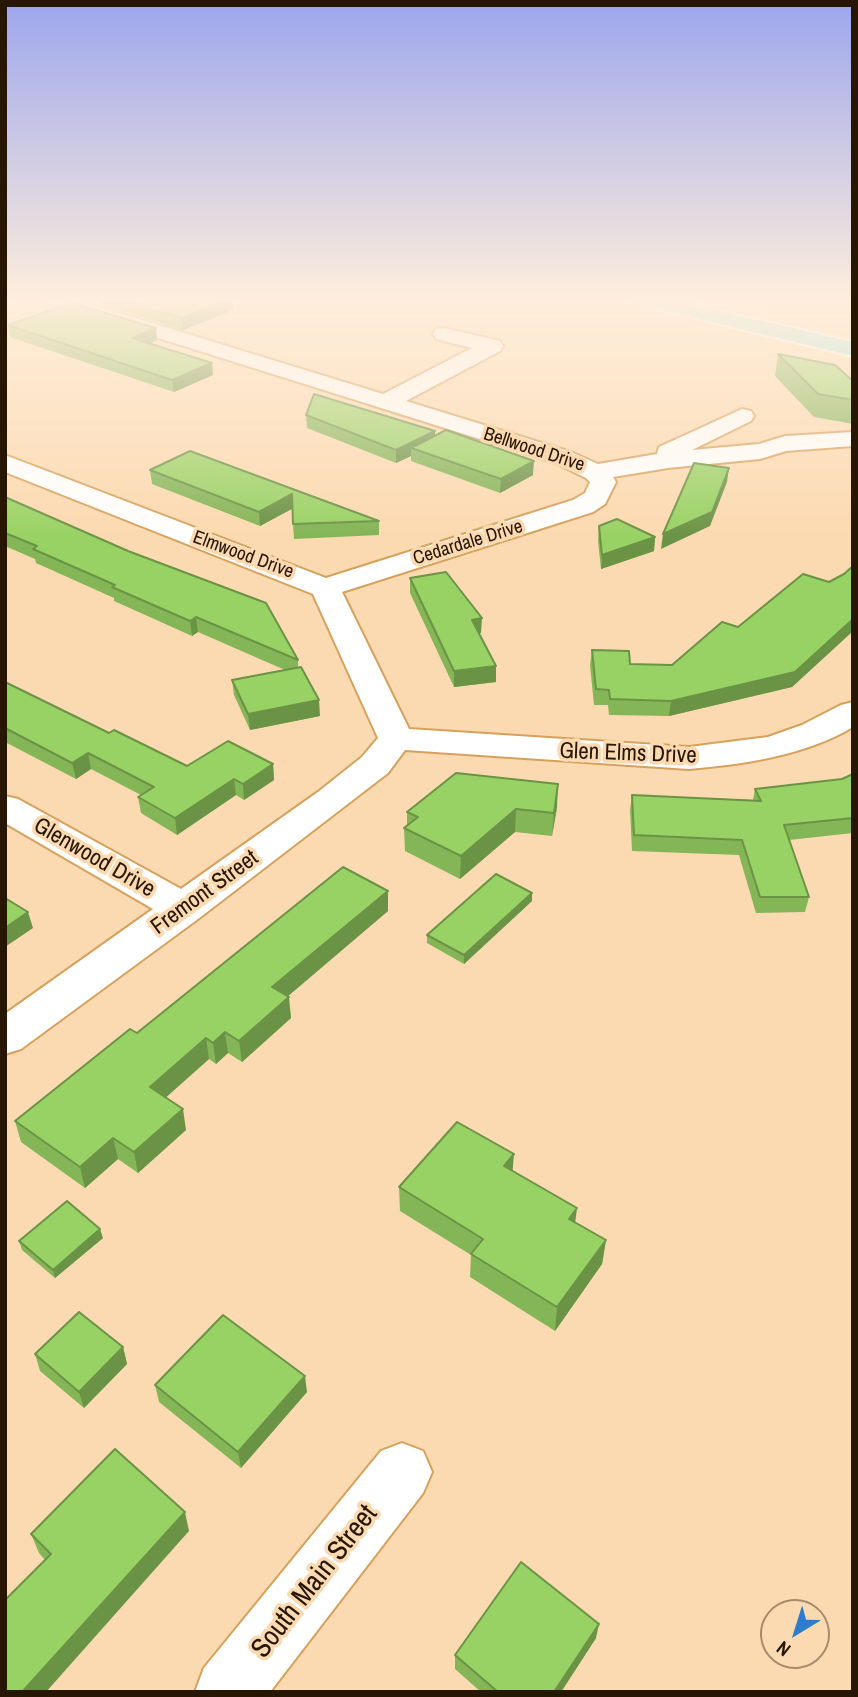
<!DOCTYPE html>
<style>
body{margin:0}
#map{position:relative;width:858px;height:1697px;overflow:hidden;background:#fcdab1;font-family:"Archivo Narrow",sans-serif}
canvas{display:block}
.frame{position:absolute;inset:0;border:7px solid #261602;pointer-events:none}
.north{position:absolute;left:760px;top:1599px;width:70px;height:70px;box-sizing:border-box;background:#fcdab1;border:2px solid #a68c6b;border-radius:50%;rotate:218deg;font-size:19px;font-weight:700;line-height:28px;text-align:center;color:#261602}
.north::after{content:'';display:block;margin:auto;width:24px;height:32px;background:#2d7dcd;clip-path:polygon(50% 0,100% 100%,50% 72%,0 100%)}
</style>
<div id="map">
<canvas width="858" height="1697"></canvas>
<div class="frame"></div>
<div class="north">N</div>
</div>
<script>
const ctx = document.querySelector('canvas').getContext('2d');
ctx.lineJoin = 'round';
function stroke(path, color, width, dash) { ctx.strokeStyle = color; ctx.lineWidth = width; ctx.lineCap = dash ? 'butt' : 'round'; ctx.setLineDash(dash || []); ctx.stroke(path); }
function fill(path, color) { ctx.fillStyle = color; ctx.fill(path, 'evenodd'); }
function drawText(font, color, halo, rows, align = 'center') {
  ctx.font = font + ' "Archivo Narrow",sans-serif'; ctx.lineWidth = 7; ctx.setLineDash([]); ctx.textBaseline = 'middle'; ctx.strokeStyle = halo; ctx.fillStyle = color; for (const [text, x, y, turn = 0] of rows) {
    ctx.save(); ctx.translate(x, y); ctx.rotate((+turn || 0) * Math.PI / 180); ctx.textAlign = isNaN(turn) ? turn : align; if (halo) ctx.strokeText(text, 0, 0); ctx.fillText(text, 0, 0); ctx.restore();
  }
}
const minor = new Path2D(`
 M44,299h30l309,95 89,-46 -36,-9 -3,-5 3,-5 8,-1 56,13 3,5 -3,5 -94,50 165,51 27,12 59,-10 2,-7 83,-38 9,2 3,5 -3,5 -59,29 67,-6 26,-8 68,-4v14l-67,5 -26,8 -92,9 -55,9 3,5 -11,22 -12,8 -251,80 67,137 280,18 79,-10 34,-12 39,-20 12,-3v25c-49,29 -109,37 -164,42l-284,-19 -17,23 -190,146 -177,130 -16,5v-40l148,-105 -148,-86v-27l13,3 163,90 137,-97 44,-35 16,-19 -65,-144 -308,-122v-17l321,123 247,-78 12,-7 5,-11 -4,-4 -33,-16 -506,-159z
 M402,1443l21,8 9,21 -9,21 -153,199h-75l9,-24 177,-217z`);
const major = new Path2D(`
 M631,299h35l187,43v14l-219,-53z`);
const wall = new Path2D(`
 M100,299h132l1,11 -50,20 -82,-26z
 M8,325l149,15 -7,3 62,20 1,12 -39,17 -164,-55z
 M778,354l75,27v43l-39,-7 -39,-41z
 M306,415l129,21 98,39 -33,18 -89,-32v-5l-15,7 -89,-35z
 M150,470l229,51v14l-85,4 -2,-30 -32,17 -108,-42z
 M5,497l293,163v7l22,49 -70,14 -16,-35 -2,-15 53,-10 -87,-38 -6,4 -78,-35v-3l-78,-35 -1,-4 -30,-13z
 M599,526l56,11 -1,14 -53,18 -3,-28z
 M853,566v65l-61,56 -123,29 -60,-1 -1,-10h-14l-4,-40 2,-15 38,14 42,1 66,-38 91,-45 15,-8z
 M410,578l71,55h-2l17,49 -42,5 -44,-94z
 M5,682l104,51 78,33 86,-2 1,16 -30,20 -8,-5 -59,40 -36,-22 -3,-16 3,-2 -50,-26 -15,10 -71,-37z
 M853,774v59l-64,7 20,57 -4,15 -49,1 -17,-58 -107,-4 -2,-41 2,-15 121,5 2,-11 87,-10z
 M557,807l-5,29 -37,-4 -55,47 -55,-28 -1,-23 3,-3v-13z
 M532,893v8l-68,63 -37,-21v-8z
 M388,911l-100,85 3,22 -49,44 -14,-9 -12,11 -7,-5 -44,39 21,32 -48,43 -20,-14 -33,29 -64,-46 -6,-21 122,-88z
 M513,1171l62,51 31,18 -4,24 -47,67 -85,-54 1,-22 -71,-44 -1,-24z
 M103,1238l-48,40 -33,-28 -3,-9z
 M123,1347l4,17 -43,44 -44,-37 -5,-17z
 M155,1385l152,7 -66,76 -82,-66z
 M189,1531l-144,29 -6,-7 -8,-19z
 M596,1638l-35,54h-80l-26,-23v-14z`);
const shadedWall = new Path2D(`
 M230,299h2l1,11 -50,20 -1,-12z
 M156,328l1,12 -23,10 -2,-12z
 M212,363l1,12 -39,17 -2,-12z
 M435,431v13l-24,4v8l-15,7v-13z
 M534,461l-1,14 -33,18 1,-14z
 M729,468l-2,14 -17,44 -49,23 2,-15z
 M292,494l1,14 -33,18 -1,-14z
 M655,537l-1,14 -53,18 1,-14z
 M196,617l2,15 -6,4 -2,-15z
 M482,618l-1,15 -9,2v-15z
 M853,619v12l-61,56 -123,29 2,-15z
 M496,666v16l-42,5v-16z
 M319,700l1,16 -70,14 -2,-16z
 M88,753l3,16 -15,10 -4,-16z
 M273,764l1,16 -30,20 -1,-16z
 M234,779l2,16 -59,40 -2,-17z
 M558,784l-1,23 -5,29 2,-23z
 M516,809l-1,23 -55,47 1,-23z
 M388,891v20l-114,97 -2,-21z
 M532,893v8l-68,63v-9z
 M28,912l5,16 -28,19v-19z
 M289,997l2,21 -49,44 -3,-21z
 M225,1032l3,21 -12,11 -3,-21z
 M206,1038l3,21 -55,49 -4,-21z
 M183,1109l3,21 -48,43 -4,-21z
 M113,1138l5,21 -33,29 -5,-21z
 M514,1154l-2,24 -8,-12z
 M577,1208l-3,24 -5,-13z
 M100,1229l3,9 -48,40 -2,-8z
 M606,1240l-4,24 -47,67 2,-24z
 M123,1347l4,17 -43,44 -5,-16z
 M305,1376l2,16 -66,76 -3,-16z
 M185,1512l4,19 -143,161h-24z
 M599,1624l-3,14 -35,54h-7z`);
const building = new Path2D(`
 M118,299h112l-48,19z
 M72,303l84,25 -24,10 80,25 -40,17 -164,-55z
 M778,354l57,11 18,16v19l-35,-6z
 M314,394l121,37 -39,19 -90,-35z
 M446,430l88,31 -33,18 -90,-31z
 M190,451l189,70 -86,3 -1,-30 -33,18 -109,-42z
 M694,463l35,5 -17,44 -49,22z
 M5,497l123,54 138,52 32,57 -102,-43 -6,4 -78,-34 3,-2 -82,-36 4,-3 -32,-13z
 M617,519l38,18 -53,18 -3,-29z
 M853,566v53l-58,53 -124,29 -61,-2 -1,-9 -13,-1 -4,-39 37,1 1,13 42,1 50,-43 16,5 65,-53 26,8 15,-8z
 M446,572l36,46 -10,2 24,46 -42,5 -44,-93z
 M301,667l18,33 -71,14 -16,-34z
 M5,682l104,51 5,-3 73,36 41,-25 45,23 -30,20 -9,-5 -59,39 -37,-21 16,-10 -66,-34 -16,10 -67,-35z
 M456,773l102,11 -4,29 -38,-4 -55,47 -57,-28 14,-11 -11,-5z
 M853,774v44l-69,7 25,72h-49l-18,-57 -108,-5 -2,-40 129,6 -6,-12 87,-10z
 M343,867l45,24 -116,96 17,10 -50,44 -14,-9 -12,11 -7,-5 -56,49 33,22 -49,43 -21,-14 -33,29 -65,-46 115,-92 7,4z
 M496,874l36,19 -68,62 -37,-20z
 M5,898l23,14 -23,16z
 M457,1122l57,32 -10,12 73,42 -8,11 37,21 -49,67 -86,-53 12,-15 -84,-52z
 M67,1201l33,28 -47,41 -34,-29z
 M79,1312l44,35 -44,45 -44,-38z
 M223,1315l82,61 -67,76 -83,-67z
 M115,1449l70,63 -163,180h-17v-92l46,-46 -20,-20z
 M521,1562l78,62 -45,68h-56l-43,-37z`);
const farStreetnames = [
 ["Bellwood Drive",534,450,18],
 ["Cedardale Drive",468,543,-17],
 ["Elmwood Drive",243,555,20]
];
const streetNames = [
 ["Glen Elms Drive",628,754,2],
 ["Glenwood Drive",94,858,30],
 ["Fremont Street",205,893,-36]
];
const nearStreetnames = [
 ["South Main Street",315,1582,-52]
];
stroke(minor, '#d7a15c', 4);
stroke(major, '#fff', 4);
fill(minor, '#fff');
fill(major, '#9de9e6');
fill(wall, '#84b556');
fill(shadedWall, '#6b9346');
fill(building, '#99d264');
stroke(building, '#6b9346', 2);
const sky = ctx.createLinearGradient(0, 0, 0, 536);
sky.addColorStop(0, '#9da6ed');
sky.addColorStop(0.56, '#feeedc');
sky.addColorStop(1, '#feeedc00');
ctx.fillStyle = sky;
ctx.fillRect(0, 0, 858, 536);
drawText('19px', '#261602', '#fcdab1', farStreetnames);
drawText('23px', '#261602', '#fcdab1', streetNames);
drawText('28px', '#261602', '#fcdab1', nearStreetnames);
</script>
